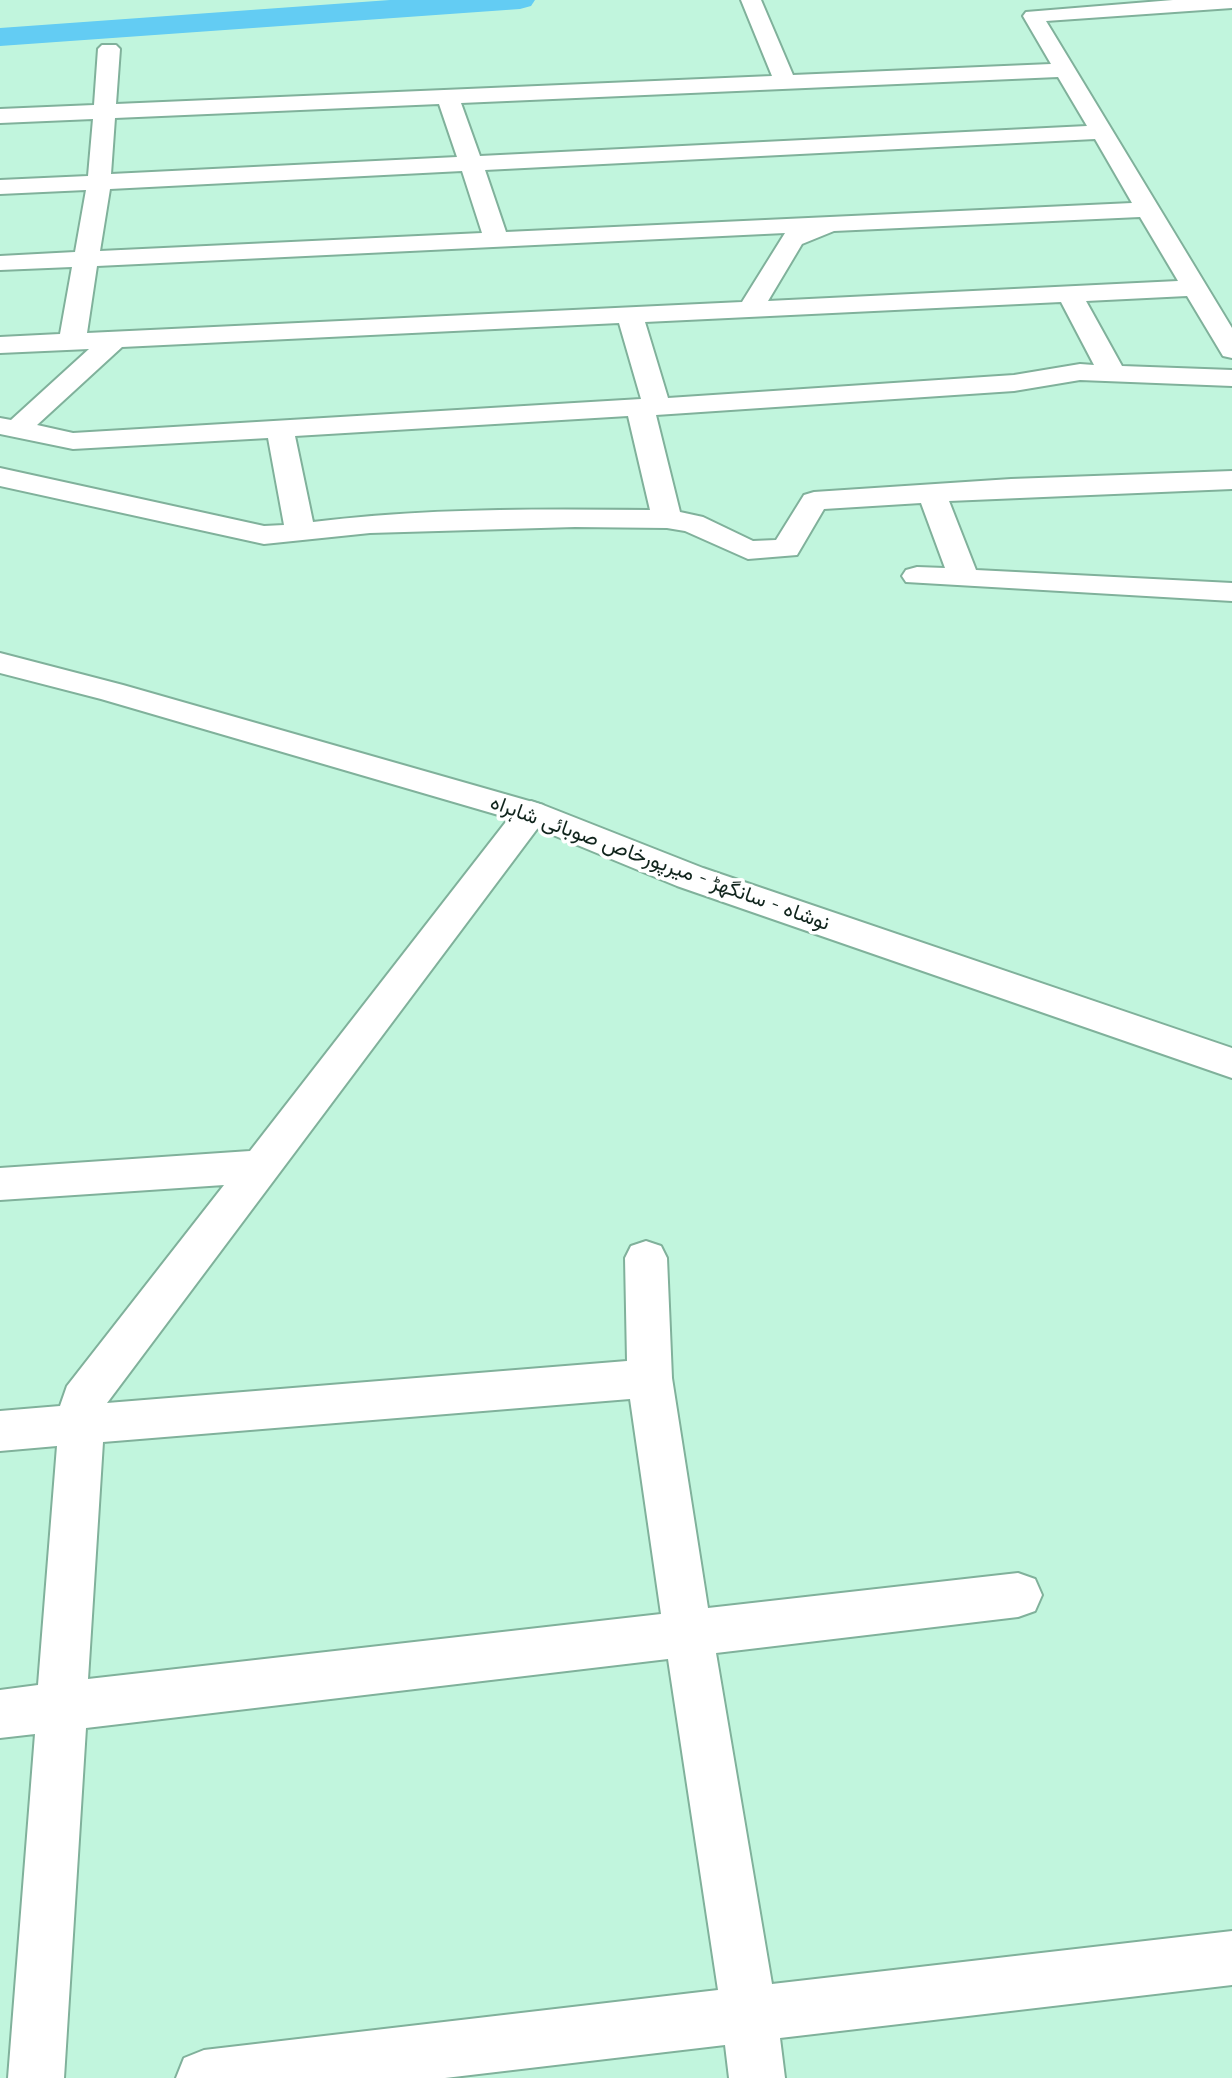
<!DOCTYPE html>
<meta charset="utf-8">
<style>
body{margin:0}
canvas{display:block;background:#c1f5dd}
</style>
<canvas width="1232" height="2078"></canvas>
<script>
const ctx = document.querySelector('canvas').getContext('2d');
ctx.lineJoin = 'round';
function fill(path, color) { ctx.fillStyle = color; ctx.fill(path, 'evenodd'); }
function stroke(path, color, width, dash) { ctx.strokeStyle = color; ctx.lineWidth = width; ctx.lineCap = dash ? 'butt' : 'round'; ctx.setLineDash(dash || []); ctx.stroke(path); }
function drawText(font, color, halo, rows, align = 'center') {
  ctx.font = font + ' Quicksand,Vazirmatn,sans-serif'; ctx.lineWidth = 7; ctx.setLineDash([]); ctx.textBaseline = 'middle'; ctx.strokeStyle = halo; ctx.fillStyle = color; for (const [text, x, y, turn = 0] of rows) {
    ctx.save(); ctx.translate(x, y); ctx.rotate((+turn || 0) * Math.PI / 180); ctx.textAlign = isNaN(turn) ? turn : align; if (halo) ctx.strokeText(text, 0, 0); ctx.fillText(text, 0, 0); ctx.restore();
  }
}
const canal = new Path2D(`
 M390,0h145l-4,6 -11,3 -520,37v-18z`);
const street = new Path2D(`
 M741,0h20l32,75 258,-11 -28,-48 3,-4 147,-12h59v8l-186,13 186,307v30l-9,-2 -36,-60 -101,5 36,65 110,4v16l-152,-6 -66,11 -358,24 24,97 23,5 50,24 23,-1 28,-45 10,-3 197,-13 221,-8v18l-283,12 27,69 256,13v18l-326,-19 -4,-6 4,-6 11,-3 28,1 -24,-65 -97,6 -27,46 -49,4 -63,-28 -18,-3 -92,-1 -205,6 -106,11 -264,-58v-18l264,58 20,-1 -16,-87 -195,11 -73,-15v-16l11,2 78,-71 -89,4v-16l60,-3 12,-67 -72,3v-14l75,-4 11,-62 -86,4v-14l88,-4 5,-57 -93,4v-14l94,-4 4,-56 4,-4h14l4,4 -4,55 656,-28zM1058,77l29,49 -607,30 -19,-53zM439,104l18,53 -346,17 4,-56zM1095,139l37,64 -626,29 -21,-62zM462,171l20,62 -382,18 10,-62zM1140,217l38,64 -410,20 34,-57 32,-13zM785,233l-43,69 -655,31 10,-67zM1061,302l33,63 -14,-1 -66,11 -346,23 -23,-76zM619,323l22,76 -568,34 -36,-8 85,-78zM628,416l22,94c-112,-1 -226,-2 -337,12l-18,-86z
 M531,801l12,4 5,8 -5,8 -436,582 520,-42 -2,-103 6,-12 15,-5 15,5 6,12 5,120 36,230 310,-35 17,6 7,16 -7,16 -17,6 -302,36 56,331 460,-53v54l-452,53 5,40h-56l-4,-33 -280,33h-269l8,-20 20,-8 514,-60 -50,-331 -582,69 -22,350h-56l27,-344 -35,4v-48l38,-5 19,-239 -57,5v-40l60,-5 7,-20 157,-201 -224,15v-32l250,-17 269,-346zM630,1399l31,215 -573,65 15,-237z`);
const primary = new Path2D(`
 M0,653l123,32 420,120 160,63 529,180v30l-555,-192 -158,-65 -418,-122 -101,-26z`);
const streetNames = [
 ["نوشاہ - سانگھڑ - میرپورخاص صوبائی شاہراہ",660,863,20]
];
fill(canal, '#63ccf3');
stroke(street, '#80b19b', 4);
stroke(primary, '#80b19b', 4);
fill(street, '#fff');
fill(primary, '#fff');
drawText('21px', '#10241c', '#fff', streetNames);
</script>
